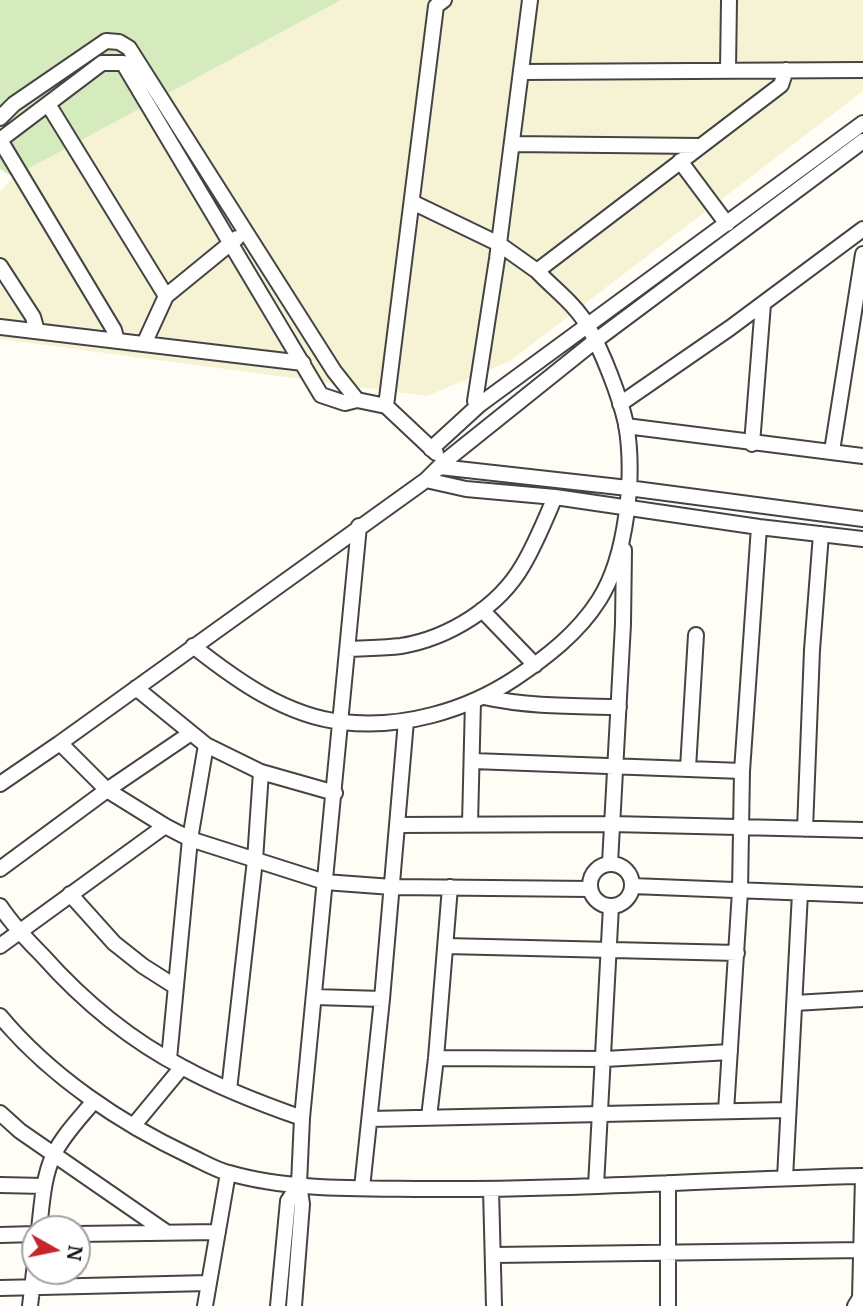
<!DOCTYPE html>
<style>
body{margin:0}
#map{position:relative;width:863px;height:1306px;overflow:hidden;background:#fffdf5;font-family:Merriweather,serif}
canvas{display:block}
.north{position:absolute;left:21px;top:1215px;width:70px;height:70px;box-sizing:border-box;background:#fff;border:2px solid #a0a0a0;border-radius:50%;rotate:99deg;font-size:19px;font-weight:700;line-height:28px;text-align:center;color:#111}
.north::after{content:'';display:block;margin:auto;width:24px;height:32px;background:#c4262e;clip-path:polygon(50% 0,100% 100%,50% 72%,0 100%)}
</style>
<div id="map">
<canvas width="863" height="1306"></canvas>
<div class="north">N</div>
</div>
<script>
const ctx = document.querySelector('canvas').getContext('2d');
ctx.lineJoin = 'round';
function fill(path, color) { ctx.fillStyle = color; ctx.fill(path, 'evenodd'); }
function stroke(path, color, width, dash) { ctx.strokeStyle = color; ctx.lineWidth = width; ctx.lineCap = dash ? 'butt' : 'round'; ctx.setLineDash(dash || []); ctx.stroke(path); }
const farmland = new Path2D(`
 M341,0h522v91l-353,270 -83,35 -427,-57v-147l13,-15z`);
const green = new Path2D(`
 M0,0h341l-328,177 -13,-8z`);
const minor = new Path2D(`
 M728,70l1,-70
 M521,72l342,-2
 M48,104l118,192 71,-58
 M0,118l14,-14 92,-63 13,1 10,6 205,323 23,29
 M0,140l102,-77h21l198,332 24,8 12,-3 29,6
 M0,140l114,190 3,11
 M512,144l188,2
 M680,161l47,63
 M412,202l87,42 38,27
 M0,266l33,51 4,14
 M0,327l303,36
 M144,344l22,-48
 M620,404l110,-76 133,-99
 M479,405l-4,-4 22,-142 33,-259
 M626,426l237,30
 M752,444l11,-140
 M431,449l48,-44 384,-282
 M832,451l31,-197
 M436,453l-50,-47 50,-400 8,-6
 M440,467l188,21 235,31
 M426,480l40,9 89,8 204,30 104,12
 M482,610l53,55
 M193,646c43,34 93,70 149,76 60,7 123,-11 172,-43 33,-22 64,-46 85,-79 28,-44 36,-125 27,-176 -6,-27 -24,-74 -39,-99 -11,-20 -34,-37 -50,-54l244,-186 5,-15
 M348,649c17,-1 36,-1 53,-3 48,-8 98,-39 122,-81 13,-22 22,-45 32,-68
 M136,688l70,57 55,27 74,21
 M484,697c45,10 90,9 135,10
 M60,743l47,47 58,36 25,13 135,43 67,5 198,2
 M473,761l269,10
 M688,768l8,-133
 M0,784l60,-41 366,-263 18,-18 151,-121 268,-200
 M470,824l3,-123
 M397,825l215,-1 251,6
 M805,829l7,-179 9,-116
 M610,863l13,-239 1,-74
 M590 885a21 21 0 1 1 42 0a21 21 0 1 1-42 0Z
 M0,869l107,-79 84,-57
 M632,886l231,9
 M70,894l44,49 29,23 33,21
 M0,906c12,18 27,34 42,49 40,45 88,85 142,113 38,21 78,36 118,50
 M0,946l165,-120
 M446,946l291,7
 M314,997l68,2
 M795,1003l68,-4
 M0,1016c50,60 120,107 190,140 13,6 26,14 39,17 62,18 136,15 200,16 145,1 289,-10 434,-13
 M436,1058l169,1 125,-7
 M169,1059l21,-220 16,-94
 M229,1090l26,-230 6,-88
 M726,1111l14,-220 2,-120 17,-244
 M0,1113l20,18 146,101
 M429,1117l7,-59 14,-171
 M370,1119l417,-9
 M134,1125l48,-58
 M785,1178l15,-285
 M668,1183v123
 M0,1185l44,1
 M596,1186l15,-280
 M362,1188l20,-189 24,-278
 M491,1189l3,117
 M39,1229c3,-25 4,-52 15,-75 10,-20 26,-36 40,-53
 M77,1234l141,-2
 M0,1235l35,-1
 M494,1255l369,-5
 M0,1288l208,-5
 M30,1306l5,-43
 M205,1306l23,-133
 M278,1306l10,-105 11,-17
 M294,1306l8,-102 -3,-20 3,-66 57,-592
 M855,1306l5,-8 3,-121`);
fill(farmland, '#f6f3d4');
fill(green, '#d5ebbd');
stroke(minor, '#444', 18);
stroke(minor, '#fff', 14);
</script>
